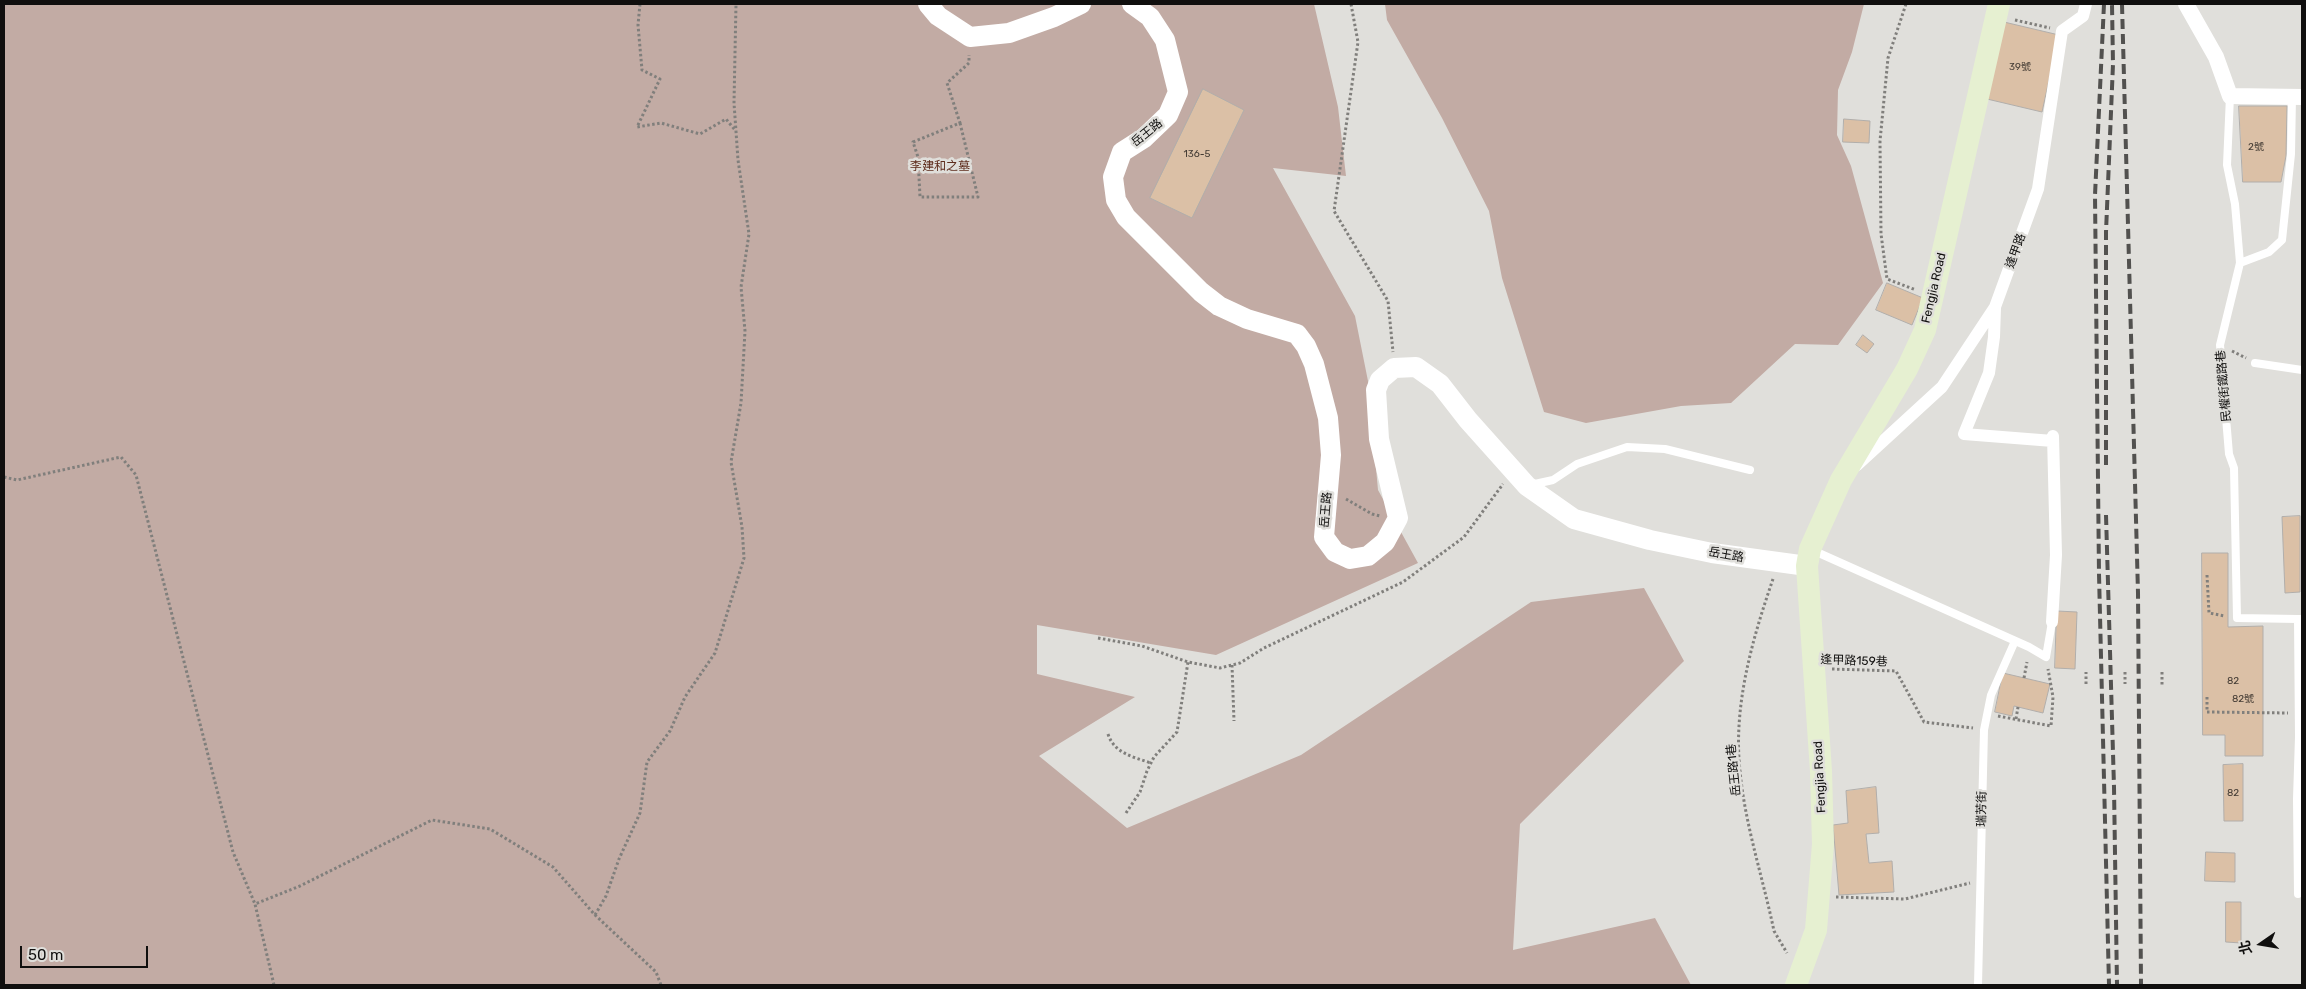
<!DOCTYPE html>
<meta charset="utf-8">
<style>
body{margin:0}
#map{position:relative;width:2306px;height:989px;overflow:hidden;background:#e0dfdb;font-family:Rubik,"Noto Sans TC",sans-serif}
canvas{display:block}
.frame{position:absolute;inset:0;border:5px solid #100f0e;pointer-events:none}
.north{position:absolute;left:2236px;top:919px;width:50px;height:50px;-webkit-text-stroke:4px #e0dfdb;paint-order:stroke;rotate:257deg;font-size:14px;font-weight:700;line-height:20px;text-align:center;color:#100f0e}
.north::after{content:'';display:block;margin:auto;width:18px;height:22px;background:#100f0e;clip-path:polygon(50% 0,100% 100%,50% 72%,0 100%)}
.scale{position:absolute;left:20px;top:946px;width:128px;height:22px;box-sizing:border-box;border:2px solid #100f0e;border-top:0;padding-left:6px;font-size:15px;line-height:18px;white-space:nowrap;color:#100f0e;-webkit-text-stroke:4px #e0dfdb;paint-order:stroke}
</style>
<div id="map">
<canvas width="2306" height="989"></canvas>
<div class="frame"></div>
<div class="north">北</div>
<div class="scale">50 m</div>
</div>
<script>
const ctx = document.querySelector('canvas').getContext('2d');
ctx.lineJoin = 'round';
function fill(path, color) { ctx.fillStyle = color; ctx.fill(path, 'evenodd'); }
function stroke(path, color, width, dash) { ctx.strokeStyle = color; ctx.lineWidth = width; ctx.lineCap = dash ? 'butt' : 'round'; ctx.setLineDash(dash || []); ctx.stroke(path); }
function drawText(font, color, halo, rows, align = 'center') {
  ctx.font = font + ' Rubik,"Noto Sans TC",sans-serif'; ctx.lineWidth = 5; ctx.setLineDash([]); ctx.textBaseline = 'middle'; ctx.strokeStyle = halo; ctx.fillStyle = color; for (const [text, x, y, turn = 0] of rows) {
    ctx.save(); ctx.translate(x, y); ctx.rotate((+turn || 0) * Math.PI / 180); ctx.textAlign = isNaN(turn) ? turn : align; if (halo) ctx.strokeText(text, 0, 0); ctx.fillText(text, 0, 0); ctx.restore();
  }
}
const green = new Path2D(`
 M4,4h1310l24,103 8,69 -73,-8 82,148 13,65 10,109 40,73 -202,92 -179,-30v49l98,23 -96,59 88,72 174,-73 230,-153 113,-14 40,73 -164,163 -7,126 142,-32 36,67h-1687z
 M1385,4h479l-12,48 -14,38 -1,45 14,31 32,117 -45,62 -43,-1 -64,59 -50,3 -95,17 -42,-11 -42,-134 -13,-67 -47,-93 -55,-98z`);
const building = new Path2D(`
 M2004,22l55,13 -17,77 -55,-13z
 M1203,89l41,21 -52,108 -42,-20z
 M2239,106h48l-1,50 -5,26h-38z
 M1844,119l26,2 -1,22 -26,-1z
 M1887,283l36,15 -11,27 -36,-15z
 M1863,335l11,9 -7,9 -11,-8z
 M2300,516v76l-15,1 -3,-76z
 M2202,553h26v74l35,-1v130h-38v-21h-22z
 M2057,611l20,1 -2,57 -20,-1z
 M2003,673l47,11 -7,29 -29,-7 -2,10 -17,-4z
 M2243,764v57h-19l-1,-56z
 M1876,787l3,46 -13,1 3,29 23,-2 2,31 -55,3 -6,-70 15,-2 -2,-32z
 M2206,852l29,1v29l-30,-1z
 M2226,902h15v41l-15,-1z`);
const path = new Path2D(`
 M640,4l-2,21 4,45 18,9 -23,48 24,-4 39,11 26,-15 9,11
 M1351,4l7,38 -24,169 54,90 5,51
 M1906,4l-18,54 -8,83 1,93 6,45 29,11
 M2015,20l35,8
 M960,123l18,74h-58l-2,-40 -5,-15 47,-19 -13,-40 22,-20v-8
 M2232,351l14,7
 M4,477l13,3 104,-23 15,18 97,377 22,52
 M1346,499l26,15 8,2
 M2207,575l2,38 16,3
 M1773,579c-21,61 -40,127 -33,192 5,54 23,107 34,160l13,22
 M1098,638l44,8 46,16 32,6 20,-5 24,-15 139,-66 61,-45 39,-53
 M1232,665l2,56
 M1832,669l64,2 28,51 49,6
 M2125,672v12
 M2162,672v13
 M2024,678l3,-16
 M2086,684v-12
 M2207,697v15l81,1
 M1998,716l53,10 2,-29 -5,-28
 M2016,719l2,-12
 M1108,734c6,19 25,23 43,29
 M1126,813l14,-21 7,-21 7,-14 23,-25 11,-70
 M1836,897l69,2 65,-16
 M595,915l11,-19 13,-37 21,-46 7,-51 23,-31 15,-34 30,-44 29,-95 -2,-31 -11,-65 10,-59 4,-72 -4,-44 8,-53 -11,-74 -4,-57 2,-99
 M2301,976h1
 M274,985l-19,-81 45,-18 132,-66 58,9 63,38 42,48 61,57 5,13`);
const service = new Path2D(`
 M2230,96l-3,69 8,39 5,59 -20,82 9,109 5,14 3,150 61,1
 M2240,263l29,-11 13,-12 9,-86 1,-58
 M2255,363l47,7
 M1530,485l23,-5 24,-16 50,-17 38,2 85,21
 M1812,550l217,97 17,10 6,-35
 M2302,619h-4l1,118h3
 M2298,894l-1,-95 2,-62
 M1978,985l6,-255 7,-35 24,-54`);
const pedestrian = new Path2D(`
 M1995,308l-1,29 -5,36 -25,61 89,7
 M1857,465l85,-78 53,-80 43,-118 24,-158 21,-15 3,-12
 M2052,622l4,-67 -3,-119`);
const minor = new Path2D(`
 M2186,4l30,53 14,39 72,1`);
const tertiary = new Path2D(`
 M928,4l10,12 32,21 39,-4 45,-16 27,-13
 M1132,4l18,13 15,23 13,52 -10,23 -24,23 -22,14 -9,25 3,23 10,17 75,75 18,14 28,13 50,15 9,12 8,18 14,54 3,37 -7,82 11,15 15,7 18,-3 17,-14 13,-24 -19,-79 -3,-49 4,-10 14,-12 22,-1 24,17 28,36 59,66 47,33 76,21 62,13 95,13`);
const secondary = new Path2D(`
 M1796,985l20,-55 7,-86 -2,-73 -14,-205 3,-17 31,-69 66,-111 18,-39 74,-326`);
const rail = new Path2D(`
 M2104,4l-9,191 4,379 10,411
 M2122,4l16,589 3,392
 M2106,465v-233l7,-168 -1,-60
 M2106,515l8,272 3,198`);
const numberNames = [
 ["39號",2020,67],
 ["2號",2256,147],
 ["136-5",1197,154],
 ["82",2233,681],
 ["82號",2243,699],
 ["82",2233,793]
];
const streetNames = [
 ["岳王路",1147,133,-39],
 ["逢甲路",2016,251,-70],
 ["Fengjia Road",1934,288,-77],
 ["民權街鐵路巷",2224,386,-95],
 ["岳王路",1326,510,-85],
 ["岳王路",1726,555,10],
 ["逢甲路159巷",1854,661,2],
 ["岳王路1巷",1734,770,-96],
 ["Fengjia Road",1820,777,-93],
 ["瑞芳街",1982,809,-89]
];
const parkNames = [
 ["李建和之墓",940,167]
];
fill(green, '#c2aba4');
fill(building, '#dbc0a6');
stroke(building, '#b1aeab', 1);
stroke(path, '#807f7c', 3, [2.5, 2.5]);
stroke(service, '#fff', 8);
stroke(pedestrian, '#fff', 12);
stroke(minor, '#fff', 16);
stroke(tertiary, '#fff', 20);
stroke(secondary, '#e6f0d1', 22);
stroke(rail, '#52514f', 4, [10, 5]);
drawText('10px', '#433b34', null, numberNames);
drawText('12px', '#100f0e', '#e0dfdb', streetNames);
drawText('12px', '#5e2d1d', '#e0dfdb', parkNames);
</script>
